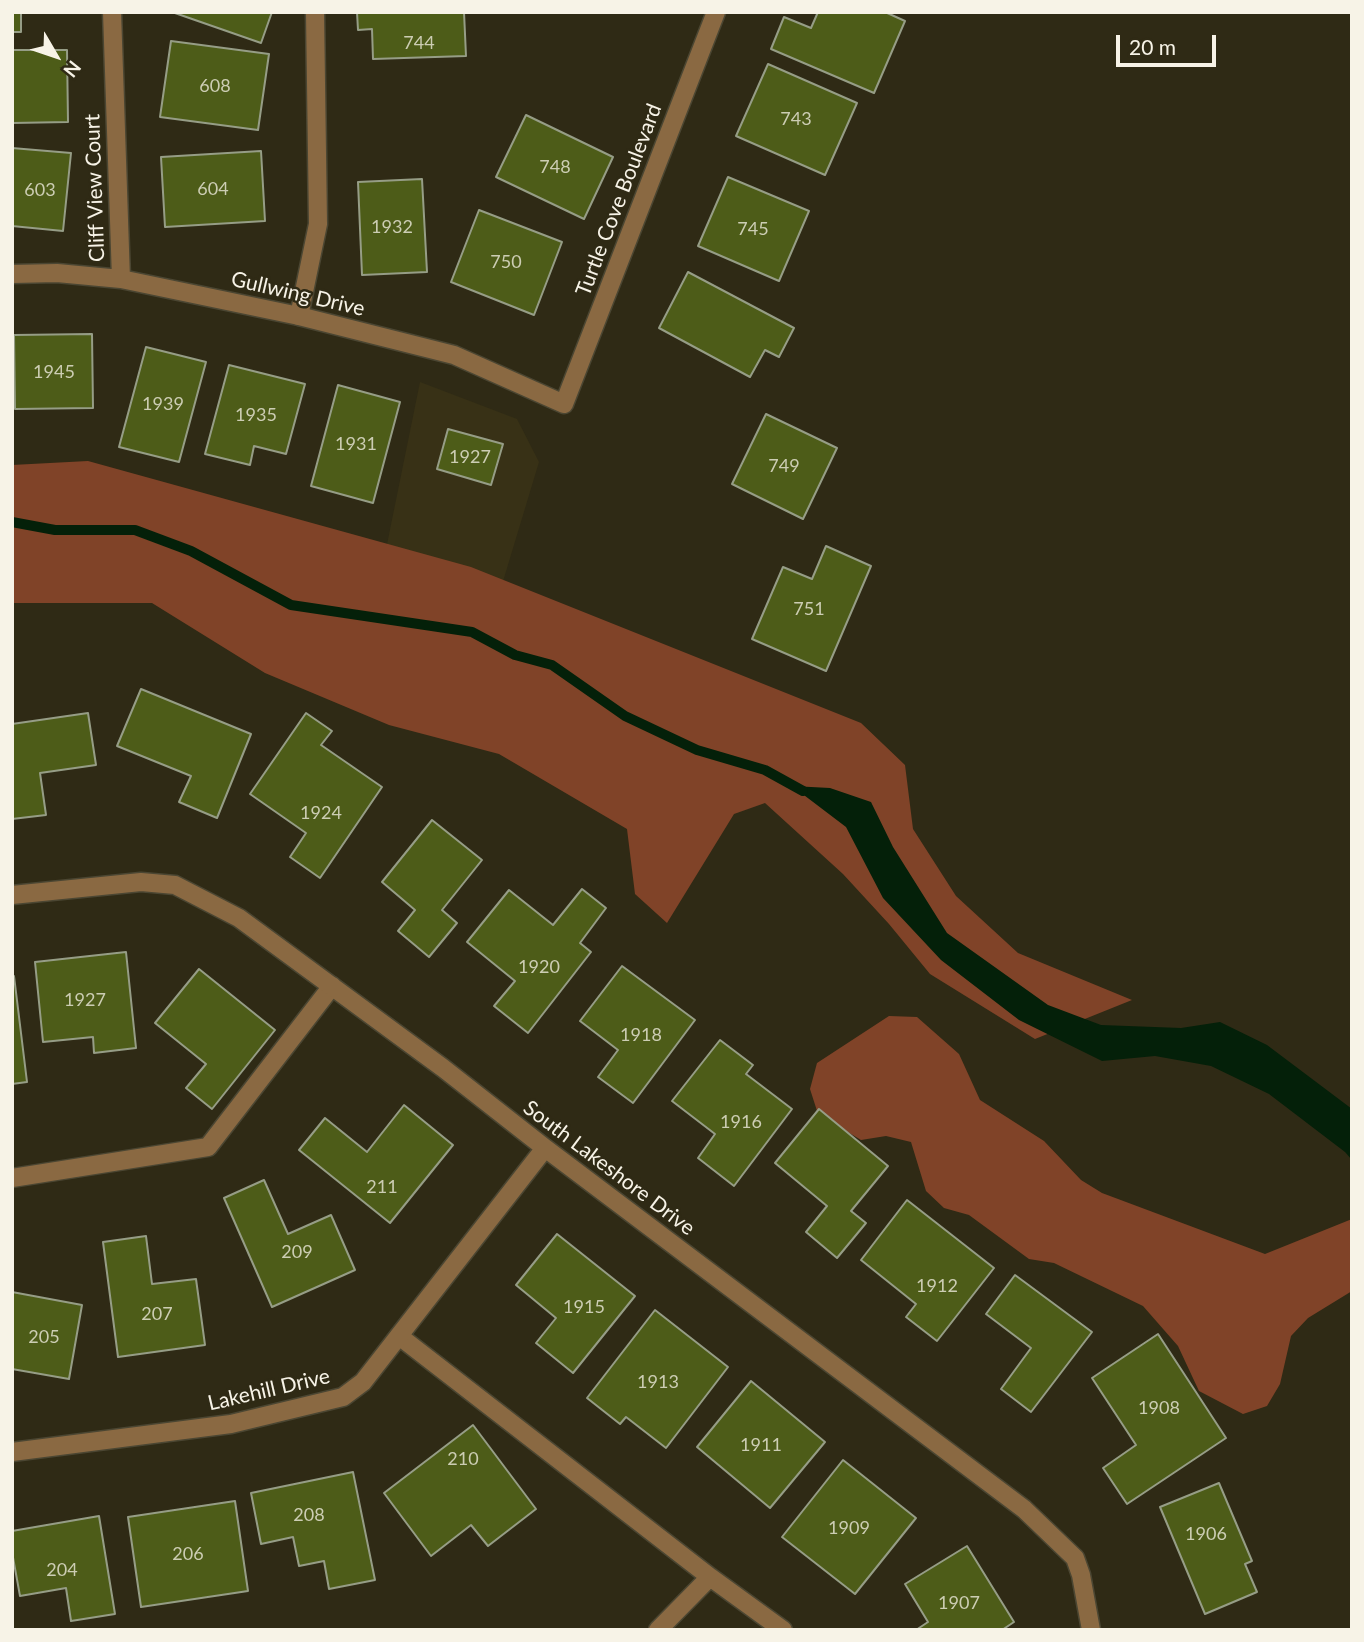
<!DOCTYPE html>
<style>
body{margin:0}
#map{position:relative;width:1364px;height:1642px;overflow:hidden;background:#2f2a15;font-family:Lato,sans-serif}
canvas{display:block}
.frame{position:absolute;inset:0;border:14px solid #f7f3e7;pointer-events:none}
.north{position:absolute;left:21px;top:21px;width:70px;height:70px;-webkit-text-stroke:5px #2f2a15;paint-order:stroke;rotate:129deg;font-size:19px;font-weight:700;line-height:28px;text-align:center;color:#f7f3e7}
.north::after{content:'';display:block;margin:auto;width:24px;height:32px;background:#f7f3e7;clip-path:polygon(50% 0,100% 100%,50% 72%,0 100%)}
.scale{position:absolute;left:1116px;top:35px;width:100px;height:32px;box-sizing:border-box;border:4px solid #f7f3e7;border-top:0;padding-left:9px;font-size:21px;line-height:24px;white-space:nowrap;color:#f7f3e7;-webkit-text-stroke:5px #2f2a15;paint-order:stroke}
</style>
<div id="map">
<canvas width="1364" height="1642"></canvas>
<div class="frame"></div>
<div class="north">N</div>
<div class="scale">20 m</div>
</div>
<script>
const ctx = document.querySelector('canvas').getContext('2d');
ctx.lineJoin = 'round';
function fill(path, color) { ctx.fillStyle = color; ctx.fill(path, 'evenodd'); }
function stroke(path, color, width, dash) { ctx.strokeStyle = color; ctx.lineWidth = width; ctx.lineCap = dash ? 'butt' : 'round'; ctx.setLineDash(dash || []); ctx.stroke(path); }
function drawText(font, color, halo, rows, align = 'center') {
  ctx.font = font + ' Lato,sans-serif'; ctx.lineWidth = 5; ctx.setLineDash([]); ctx.textBaseline = 'middle'; ctx.strokeStyle = halo; ctx.fillStyle = color; for (const [text, x, y, turn = 0] of rows) {
    ctx.save(); ctx.translate(x, y); ctx.rotate((+turn || 0) * Math.PI / 180); ctx.textAlign = isNaN(turn) ? turn : align; if (halo) ctx.strokeText(text, 0, 0); ctx.fillText(text, 0, 0); ctx.restore();
  }
}
const built = new Path2D(`
 M420,382l97,37 22,43 -41,136 -114,-39z`);
const forest = new Path2D(`
 M88,461l383,106 390,156 44,42 8,64 43,67 62,57 114,47 -97,39 -105,-65 -41,-50 -46,-50 -78,-71 -31,11 -67,109 -32,-29 -8,-65 -128,-75 -110,-29 -124,-52 -113,-70h-140v-138z
 M889,1016l28,1 42,37 21,46 64,41 37,39 21,13 163,61 87,-35v72l-44,27 -17,18 -11,48 -13,22 -24,8 -44,-23 -21,-45 -35,-40 -89,-43 -25,-4 -60,-44 -25,-7 -18,-17 -15,-49 -25,-6 -25,4 -43,-26 -8,-25 7,-26z`);
const water = new Path2D(`
 M792,786l38,2 41,14 22,45 54,86 101,72 53,20 80,3 39,-6 47,23 85,64v51l-7,-8 -76,-58 -58,-28 -56,-10 -53,5 -83,-41 -78,-60 -58,-62 -37,-71z`);
const stream = new Path2D(`
 M12,522l43,8h80l56,21 100,54 181,27 43,23 37,10 73,51 72,34 68,20 38,21`);
const building = new Path2D(`
 M12,12h9v20h-9z
 M172,12h100l-11,31z
 M357,12h107l2,44 -93,3 -1,-30 -14,1z
 M818,12h67l20,9 -31,72 -103,-44 13,-32 27,11z
 M171,41l98,13 -11,76 -98,-13z
 M12,50h55l1,72 -56,1z
 M768,64l89,39 -32,72 -89,-39z
 M526,115l87,42 -29,62 -88,-42z
 M12,148l59,5 -8,78 -51,-5z
 M261,151l4,70 -100,6 -4,-70z
 M728,177l81,34 -30,70 -81,-35z
 M422,179l5,93 -65,3 -4,-93z
 M479,210l83,32 -28,73 -83,-33z
 M688,272l106,56 -15,29 -14,-7 -15,27 -91,-49z
 M92,334l1,74 -78,1 -1,-74z
 M146,347l60,15 -27,100 -60,-15z
 M229,365l76,19 -19,70 -32,-8 -4,19 -45,-11z
 M338,385l62,17 -27,101 -62,-17z
 M766,414l71,34 -34,71 -71,-35z
 M448,429l55,15 -12,41 -54,-16z
 M826,546l45,20 -45,105 -74,-32 31,-72 29,12z
 M141,689l110,45 -34,84 -38,-16 12,-26 -74,-30z
 M88,713l8,52 -56,8 6,42 -34,4v-95z
 M306,713l26,18 -11,14 61,42 -62,91 -30,-21 16,-24 -56,-39z
 M432,820l50,40 -40,50 15,13 -28,34 -31,-26 17,-21 -33,-28z
 M582,889l24,19 -26,35 11,9 -63,81 -34,-27 21,-25 -48,-39 42,-52 44,35z
 M126,952l10,96 -42,5 -1,-16 -50,5 -8,-80z
 M622,966l73,54 -62,83 -35,-26 20,-27 -38,-29z
 M199,969l76,61 -63,79 -26,-21 20,-24 -51,-41z
 M12,976h2l13,106 -15,2z
 M720,1040l33,25 -7,9 46,35 -58,77 -36,-28 17,-24 -43,-33z
 M404,1105l49,40 -63,78 -91,-73 26,-32 42,34z
 M819,1109l69,57 -37,45 15,12 -29,35 -31,-26 21,-26 -52,-43z
 M264,1180l24,54 43,-19 24,55 -83,37 -48,-109z
 M907,1200l87,68 -57,73 -31,-24 10,-13 -55,-44z
 M557,1234l78,62 -62,77 -37,-30 20,-25 -40,-33z
 M146,1236l6,48 44,-5 9,66 -87,12 -15,-115z
 M1015,1275l77,57 -61,80 -30,-23 30,-41 -45,-34z
 M12,1292l70,13 -13,74 -57,-10z
 M655,1310l73,57 -62,81 -40,-31 -6,7 -33,-26z
 M1158,1334l68,104 -99,66 -24,-36 33,-23 -44,-67z
 M751,1381l74,61 -55,66 -73,-61z
 M473,1425l63,84 -48,37 -17,-21 -40,31 -47,-63z
 M843,1460l73,58 -61,76 -73,-57z
 M353,1472l22,108 -46,9 -5,-28 -25,5 -6,-29 -32,7 -10,-51z
 M1219,1483l33,78 -7,3 12,28 -52,22 -45,-107z
 M235,1501l13,90 -107,16 -13,-90z
 M99,1516l16,98 -44,7 -5,-33 -46,8 -8,-44v-21z
 M967,1546l47,76 -12,8h-86l12,-8 -23,-38z`);
const service = new Path2D(`
 M299,316l19,-92 -3,-212
 M12,1178l196,-31 124,-161
 M399,1336l311,241 73,53
 M658,1630l52,-53`);
const minor = new Path2D(`
 M112,12l9,267
 M12,274l45,-1 64,6 178,37 155,39 110,49 152,-392
 M12,895l129,-13 34,3 64,33 204,150 102,80 479,361 51,49 6,17 10,55
 M12,1452l219,-28 112,-27 20,-15 182,-234`);
const numberNames = [
 ["744",419,43],
 ["608",215,86],
 ["743",796,119],
 ["748",555,167],
 ["604",213,189],
 ["603",40,190],
 ["1932",392,227],
 ["745",753,229],
 ["750",506,262],
 ["1945",54,372],
 ["1939",163,404],
 ["1935",256,415],
 ["1931",356,444],
 ["1927",470,457],
 ["749",784,466],
 ["751",809,609],
 ["1924",321,813],
 ["1920",539,967],
 ["1927",85,1000],
 ["1918",641,1035],
 ["1916",741,1122],
 ["211",382,1187],
 ["209",297,1252],
 ["1912",937,1286],
 ["1915",584,1307],
 ["207",157,1314],
 ["205",44,1337],
 ["1913",658,1382],
 ["1908",1159,1408],
 ["1911",761,1445],
 ["210",463,1459],
 ["208",309,1515],
 ["1909",849,1528],
 ["1906",1206,1534],
 ["206",188,1554],
 ["204",62,1570],
 ["1907",959,1603]
];
const streetNames = [
 ["Cliff View Court",95,188,-92],
 ["Turtle Cove Boulevard",619,200,-69],
 ["Gullwing Drive",298,294,13],
 ["South Lakeshore Drive",609,1168,37],
 ["Lakehill Drive",269,1390,-13]
];
fill(built, '#383116');
fill(forest, '#804328');
fill(water, '#042009');
stroke(stream, '#042009', 10);
fill(building, '#4d5c18');
stroke(building, '#969d86', 2);
stroke(service, '#4b4632', 21);
stroke(minor, '#4b4632', 21);
stroke(service, '#8a6942', 18);
stroke(minor, '#8a6942', 18);
drawText('18px', '#cccdb3', null, numberNames);
drawText('21px', '#f7f3e7', '#2f2a15', streetNames);
</script>
